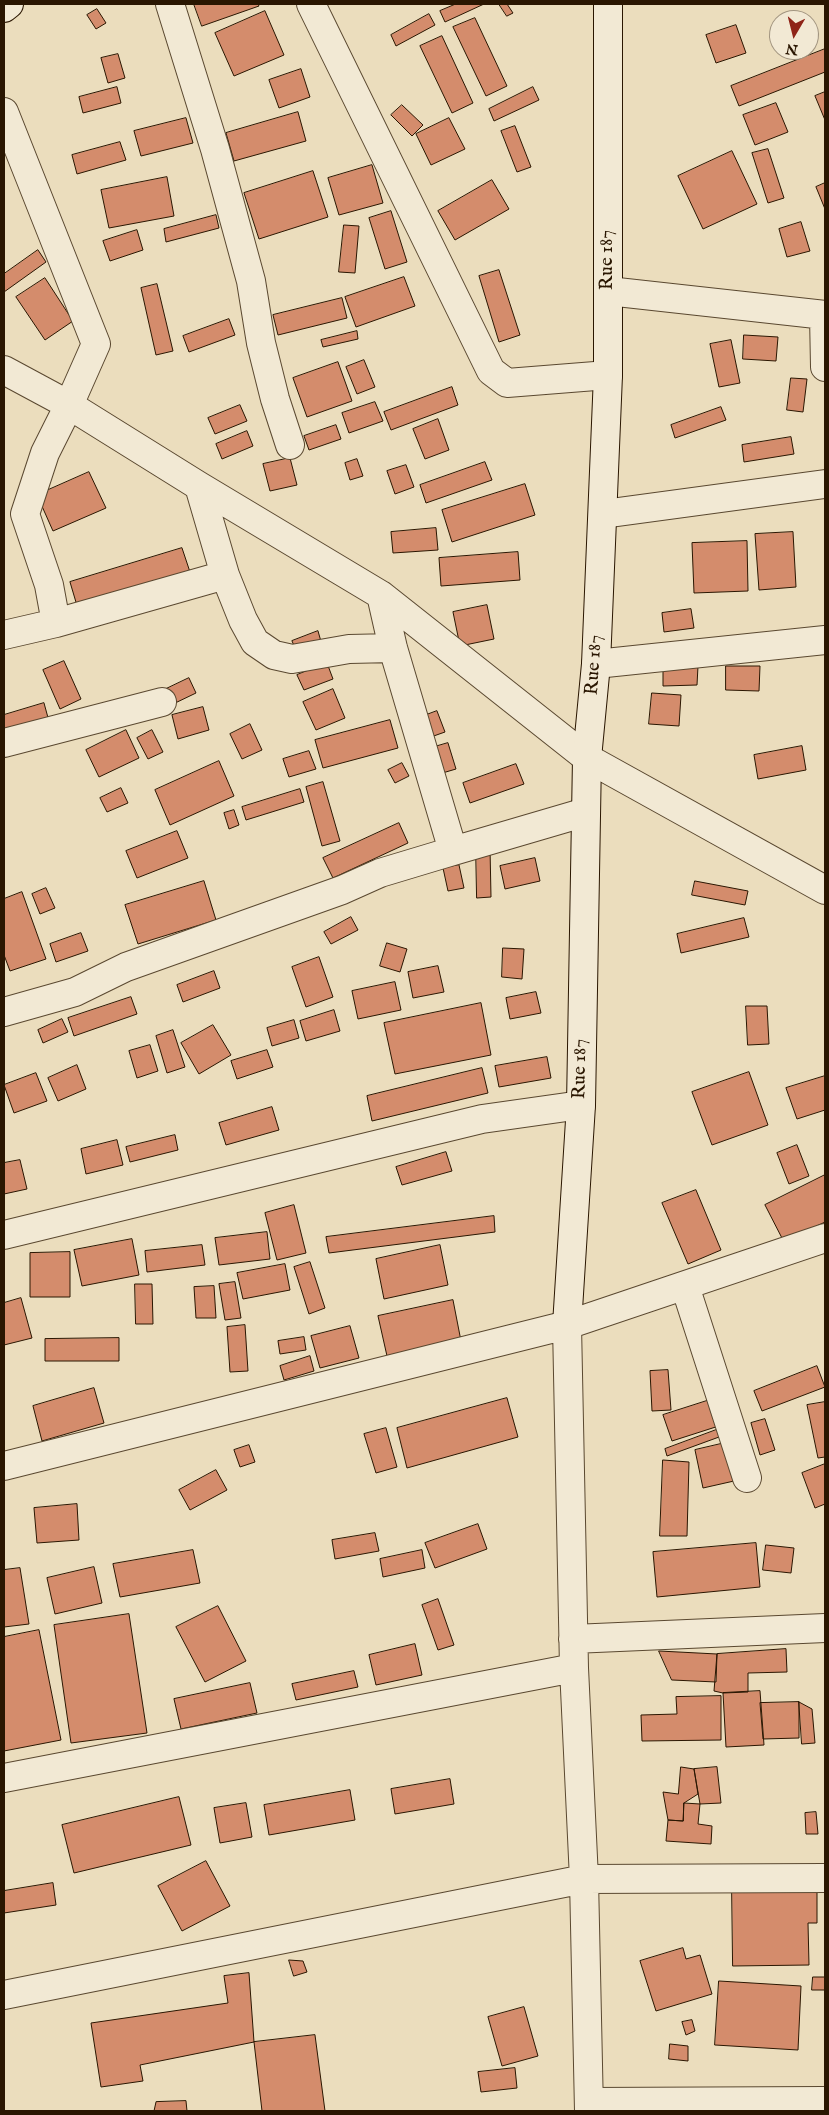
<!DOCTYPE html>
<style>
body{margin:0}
#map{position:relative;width:829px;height:2115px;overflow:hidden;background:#ebddbd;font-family:"IM FELL English",serif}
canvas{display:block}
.frame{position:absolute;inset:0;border:5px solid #2a1601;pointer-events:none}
.north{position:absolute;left:769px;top:10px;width:50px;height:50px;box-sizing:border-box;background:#f2e9d4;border:1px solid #a29580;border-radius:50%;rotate:188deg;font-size:14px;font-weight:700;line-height:20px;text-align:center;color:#2a1601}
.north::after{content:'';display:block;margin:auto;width:18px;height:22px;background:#8f2418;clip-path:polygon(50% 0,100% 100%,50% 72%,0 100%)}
</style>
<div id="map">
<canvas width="829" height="2115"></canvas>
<div class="frame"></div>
<div class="north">N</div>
</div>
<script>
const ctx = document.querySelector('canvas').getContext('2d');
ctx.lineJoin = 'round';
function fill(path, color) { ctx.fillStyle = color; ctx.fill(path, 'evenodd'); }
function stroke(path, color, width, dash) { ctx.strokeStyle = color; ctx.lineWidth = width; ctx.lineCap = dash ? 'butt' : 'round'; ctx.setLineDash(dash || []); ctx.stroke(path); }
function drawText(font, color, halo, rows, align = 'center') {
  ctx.font = font + ' "IM FELL English",serif'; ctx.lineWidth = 4; ctx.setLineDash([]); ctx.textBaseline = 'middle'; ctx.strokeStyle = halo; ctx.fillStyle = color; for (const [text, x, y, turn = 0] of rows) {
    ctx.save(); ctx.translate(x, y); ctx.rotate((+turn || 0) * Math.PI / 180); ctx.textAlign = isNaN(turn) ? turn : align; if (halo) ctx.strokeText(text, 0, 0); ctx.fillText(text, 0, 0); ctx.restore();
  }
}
const building = new Path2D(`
 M194,4h64l1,2 -57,20z
 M456,4h28l-39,18 -5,-11z
 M499,4h8l6,9 -6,3z
 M97,9l9,14 -10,6 -9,-14z
 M265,11l19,44 -50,21 -19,-43z
 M429,14l6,11 -39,21 -5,-11z
 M475,18l32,68 -21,10 -33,-69z
 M736,25l10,28 -30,10 -10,-28z
 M442,36l31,67 -21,10 -32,-67z
 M825,49v23l-86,34 -8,-20z
 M118,54l7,24 -17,5 -7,-25z
 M301,69l9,28 -31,11 -10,-28z
 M117,87l4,16 -38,10 -4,-16z
 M533,87l6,13 -45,21 -5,-12z
 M825,92v28l-10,-24z
 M776,103l12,29 -33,13 -12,-30z
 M402,105l21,20 -11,11 -21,-21z
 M298,112l8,29 -72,20 -8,-28z
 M186,118l7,25 -52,13 -7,-25z
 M449,118l16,31 -34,16 -15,-31z
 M515,126l16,41 -14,5 -16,-41z
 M120,142l6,18 -49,14 -5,-19z
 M768,149l16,49 -16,5 -16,-50z
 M732,151l25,53 -54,25 -25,-53z
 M372,165l11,38 -44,12 -11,-37z
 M313,171l15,46 -69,22 -15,-46z
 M167,177l7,39 -65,12 -8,-38z
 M492,180l17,29 -54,31 -17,-29z
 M825,183v26l-9,-22z
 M391,211l16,51 -22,7 -16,-51z
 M216,215l3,13 -53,14 -2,-13z
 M801,222l9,29 -23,6 -8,-28z
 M344,225l15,1 -4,47 -16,-1z
 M137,230l6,20 -33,11 -7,-20z
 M38,250l8,12 -42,30v-18z
 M499,270l21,65 -21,7 -20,-66z
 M404,277l11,29 -59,21 -11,-30z
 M45,278l28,43 -28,19 -29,-43z
 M157,284l16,67 -17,4 -15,-67z
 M342,298l5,20 -69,17 -5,-20z
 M229,319l6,16 -46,17 -6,-16z
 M357,331l1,8 -35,8 -2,-7z
 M744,335l34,2 -2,24 -33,-2z
 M731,340l9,43 -21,4 -9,-43z
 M364,360l11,27 -18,7 -11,-27z
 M338,362l14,39 -45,16 -14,-39z
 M791,378l16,1 -4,33 -16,-2z
 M452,387l6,18 -67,25 -7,-18z
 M375,402l8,19 -34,12 -7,-20z
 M240,405l7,16 -32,13 -7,-16z
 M721,407l5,13 -51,18 -4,-13z
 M438,419l11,31 -24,9 -12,-30z
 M336,425l5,14 -32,11 -5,-14z
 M247,431l6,15 -31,13 -6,-15z
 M791,437l3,17 -50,8 -2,-17z
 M290,458l7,27 -27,6 -7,-27z
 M357,459l6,17 -13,4 -5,-17z
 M485,462l7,18 -66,23 -6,-18z
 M406,465l8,22 -19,7 -8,-23z
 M89,472l17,36 -53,23 -16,-36z
 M525,484l10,31 -83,27 -10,-32z
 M436,528l2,22 -45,3 -2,-21z
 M793,532l3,55 -37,3 -4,-56z
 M747,541l1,50 -54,2 -2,-50z
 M182,548l9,27 -113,34 -8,-27z
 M518,552l2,28 -79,6 -2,-28z
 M487,605l7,34 -34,7 -7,-34z
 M691,609l3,19 -30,4 -2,-19z
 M318,631l4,14 -24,10 -6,-14z
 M64,661l17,38 -21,10 -17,-39z
 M327,663l6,16 -29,11 -7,-15z
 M698,666l-1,19 -34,1v-19z
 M726,666h34l-1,25 -33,-1z
 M189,678l7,15 -25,12 -7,-15z
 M333,689l12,29 -29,12 -13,-28z
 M652,693l29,2 -2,31 -30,-2z
 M44,703l6,22 -46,15v-25z
 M203,707l6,23 -31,9 -6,-24z
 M437,711l8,21 -17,6 -7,-21z
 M390,720l8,28 -75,20 -8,-28z
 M250,724l12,26 -20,9 -12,-25z
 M126,730l13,28 -40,19 -13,-27z
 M152,730l11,22 -15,7 -11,-21z
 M448,743l8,26 -17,5 -8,-26z
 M802,746l4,24 -48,9 -4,-24z
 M309,751l7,18 -27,8 -6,-18z
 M219,761l15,35 -64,29 -15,-35z
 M402,763l7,13 -14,7 -7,-13z
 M516,764l8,20 -54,19 -7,-20z
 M323,782l17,59 -18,5 -16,-59z
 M121,788l7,15 -21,9 -7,-14z
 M300,789l4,13 -58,18 -4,-13z
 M234,810l5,15 -10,4 -5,-16z
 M399,823l9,20 -75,35 -10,-20z
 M177,831l11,27 -51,20 -11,-27z
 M476,848h14l1,49 -14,1z
 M535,858l5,23 -35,8 -5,-23z
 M459,865l5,23 -16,3 -5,-23z
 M204,881l12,39 -78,24 -13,-39z
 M695,881l53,10 -3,14 -53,-10z
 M46,888l9,20 -15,6 -8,-20z
 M22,892l24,67 -36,12 -6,-16v-56z
 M351,917l7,13 -27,14 -7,-12z
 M744,918l5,19 -68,16 -4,-19z
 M81,933l7,18 -32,11 -6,-18z
 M387,943l20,6 -7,23 -20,-6z
 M503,948l21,1 -2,30 -20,-2z
 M319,957l14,40 -27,10 -14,-40z
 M438,966l6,26 -31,6 -5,-26z
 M214,971l6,17 -37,14 -6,-17z
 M395,982l6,28 -43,9 -6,-28z
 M536,992l5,21 -31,6 -4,-21z
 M131,997l6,17 -63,22 -6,-18z
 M481,1003l10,52 -96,19 -11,-51z
 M746,1006h21l2,38 -21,1z
 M334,1010l6,21 -34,10 -6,-20z
 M62,1019l6,13 -25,11 -5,-13z
 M294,1020l5,18 -27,8 -5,-18z
 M213,1025l18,30 -32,19 -18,-31z
 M173,1030l12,37 -18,6 -11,-37z
 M150,1045l8,26 -21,7 -8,-27z
 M267,1050l6,17 -36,12 -6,-18z
 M547,1057l4,21 -52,9 -4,-21z
 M77,1065l9,24 -28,12 -10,-23z
 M482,1068l6,25 -116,28 -5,-25z
 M749,1072l19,53 -56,20 -20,-53z
 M36,1073l11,28 -33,12 -10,-28z
 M825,1076v34l-28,9 -11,-31z
 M272,1107l7,23 -53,15 -7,-22z
 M175,1135l3,15 -48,12 -4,-15z
 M117,1140l6,25 -37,9 -5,-25z
 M797,1145l12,31 -20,8 -12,-31z
 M446,1152l6,19 -50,14 -6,-18z
 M20,1160l7,29 -23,5v-31z
 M825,1175v47l-41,20 -19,-37z
 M696,1190l25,60 -33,14 -26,-61z
 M294,1205l12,48 -29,7 -12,-47z
 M494,1216l1,16 -166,21 -3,-16z
 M267,1232l3,27 -51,6 -4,-27z
 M132,1239l7,36 -57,11 -8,-36z
 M202,1245l3,20 -58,7 -2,-21z
 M440,1245l8,40 -64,14 -8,-40z
 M70,1252v45h-40v-44z
 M310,1262l15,46 -16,6 -15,-47z
 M285,1264l5,26 -47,9 -6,-26z
 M235,1282l6,36 -16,2 -6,-36z
 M135,1284h17l1,40h-17z
 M214,1286l2,32h-20l-2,-31z
 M21,1298l11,40 -28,7v-42z
 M453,1300l8,41 -74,15 -9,-40z
 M245,1325l3,46 -18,1 -3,-45z
 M350,1326l9,32 -39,10 -9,-32z
 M304,1337l2,13 -26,4 -2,-13z
 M119,1338v23h-74v-22z
 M310,1356l4,15 -30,9 -4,-14z
 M817,1366l8,21 -63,24 -8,-20z
 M668,1370l3,40 -19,1 -2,-40z
 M94,1388l10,35 -62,18 -9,-35z
 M507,1398l11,39 -111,31 -10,-40z
 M716,1398l9,26 -53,17 -9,-26z
 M825,1402v55l-7,1 -11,-53z
 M765,1419l10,31 -15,5 -9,-32z
 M727,1426l3,7 -63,23 -2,-7z
 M386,1428l11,39 -21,6 -12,-39z
 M725,1443l9,38 -31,7 -8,-38z
 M249,1445l6,17 -15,5 -6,-17z
 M663,1460l26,2 -2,74h-27z
 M825,1464v40l-10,4 -13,-35z
 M216,1470l11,20 -37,20 -11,-20z
 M77,1504l2,36 -42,3 -3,-35z
 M478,1524l9,25 -52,19 -10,-25z
 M375,1533l4,18 -44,8 -3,-19z
 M756,1543l4,44 -103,10 -4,-45z
 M766,1545l28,3 -3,25 -28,-3z
 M193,1550l7,33 -80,14 -7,-33z
 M422,1550l3,18 -42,9 -3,-18z
 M94,1567l8,36 -47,11 -8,-36z
 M20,1568l9,56 -25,3v-57z
 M438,1599l16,46 -16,5 -16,-45z
 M218,1606l28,55 -41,21 -29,-55z
 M129,1614l18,119 -76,10 -17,-118z
 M39,1630l22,110 -57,11v-114z
 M415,1644l7,31 -46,10 -7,-30z
 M786,1649l1,23 -39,1v19l-25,1 -9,-2 3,-37z
 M659,1651l58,3 -1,28 -44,-2z
 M354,1671l4,16 -62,13 -4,-16z
 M250,1683l7,30 -76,16 -7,-30z
 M760,1691l4,54 -38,2 -3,-54z
 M721,1696v44l-79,1 -1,-26 36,-1 -1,-17z
 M799,1702v36l-36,1 -3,-36z
 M799,1702l13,7 3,34 -13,1z
 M681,1767l13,2 4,25 -14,9 -1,18 -15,-1 -5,-28 15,2z
 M717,1767l4,36 -21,1 -6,-35z
 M450,1779l4,25 -59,10 -4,-25z
 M350,1790l5,30 -86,15 -5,-30z
 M179,1797l12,48 -117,28 -12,-48z
 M246,1803l6,34 -32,6 -6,-35z
 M684,1803l16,1 -2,20 14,2 -1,18 -45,-3 2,-21 15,1z
 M816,1812l2,22h-12l-1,-21z
 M206,1861l24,45 -48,25 -24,-45z
 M53,1883l3,22 -52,8v-22z
 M732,1888h85v35h-9l1,42 -76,1z
 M683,1948l3,11 14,-4 12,39 -56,17 -16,-50z
 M289,1960l14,1 4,11 -13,4z
 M249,1973l5,69 -114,23 3,16 -42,6 -10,-64 137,-20 -4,-27z
 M813,1977h12v13h-13z
 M719,1981l82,5 -3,64 -83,-5z
 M524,2007l14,49 -36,10 -14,-49z
 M692,2020l3,11 -9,4 -4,-13z
 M315,2035l10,76h-63l-8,-69z
 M670,2044l18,2v15l-19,-2z
 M515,2068l2,20 -36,4 -3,-20z
 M186,2101l1,10h-33l2,-9z`);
const street = new Path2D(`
 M170,4l45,145 36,132 10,62 14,56 15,46
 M311,4l180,367 16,12 101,-8
 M4,112l92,232 -27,61 -24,48 -20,61 24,71 7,38
 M608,291l217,24
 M824,315l1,52
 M4,370l65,35 130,81 182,109 206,163 238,132
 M199,486l26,89 18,45 12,22 19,13 18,4 57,-10 44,-1
 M603,514l222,-30
 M4,635l52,-12 169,-48
 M596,664l229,-24
 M4,743l158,-41
 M453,851l133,-39
 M4,1012l71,-20 51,-25 216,-77 38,-17 73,-22 -60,-203 -12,-53
 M4,1235l478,-116 99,-14
 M685,1286l62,192
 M567,1325l7,343 10,211 5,232
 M4,1466l563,-141 258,-87
 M573,1639l252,-11
 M4,1778l570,-110
 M4,1995l580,-116 241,-1
 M589,2102l236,-1`);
const secondary = new Path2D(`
 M4,8l5,-4
 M567,1325l14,-220 6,-347 9,-94 12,-289v-371`);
const streetNames = [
 ["Rue 187",608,260,-90],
 ["Rue 187",595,665,-86],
 ["Rue 187",581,1069,-89]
];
fill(building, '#d48c6c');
stroke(building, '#2a1601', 1);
stroke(street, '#5a4830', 30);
stroke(secondary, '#2a1601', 30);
stroke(street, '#f2e9d4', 28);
stroke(secondary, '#f2e9d4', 28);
drawText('19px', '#2a1601', '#f2e9d4', streetNames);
</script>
